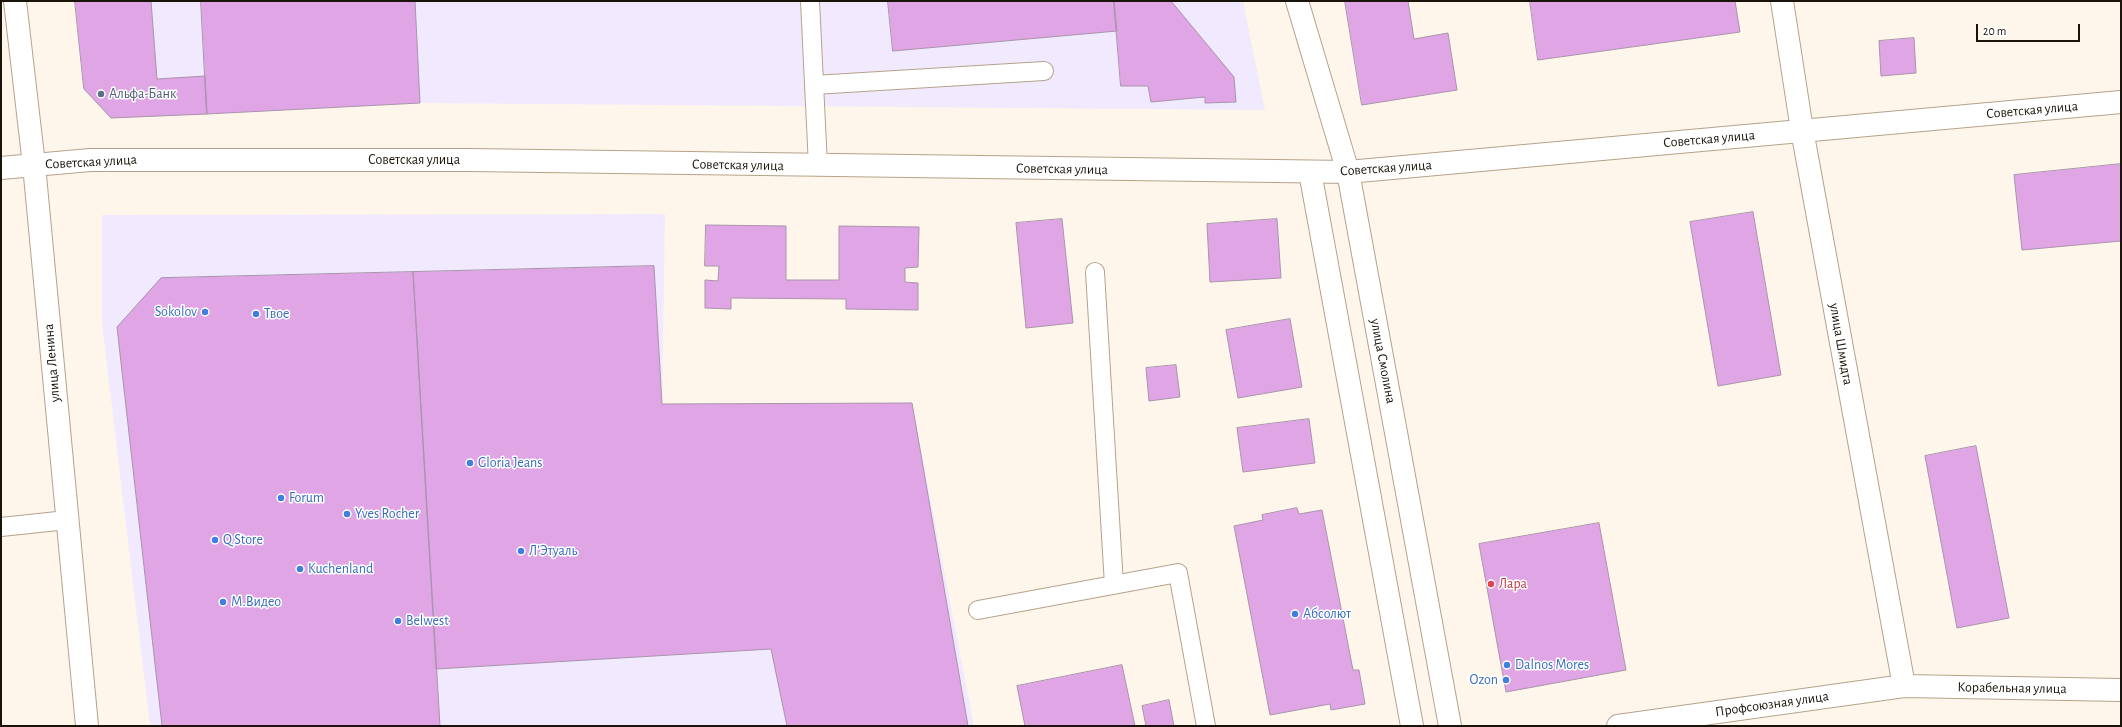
<!DOCTYPE html>
<meta charset="utf-8">
<style>
body{margin:0}
#map{position:relative;width:2122px;height:727px;overflow:hidden;background:#fef6eb;font-family:"Alegreya Sans",sans-serif}
canvas{display:block}
.frame{position:absolute;inset:0;border:2px solid #1a130a;pointer-events:none}
.scale{position:absolute;left:1976px;top:24px;width:104px;height:18px;box-sizing:border-box;border:2px solid #1a130a;border-top:0;padding-left:5px;font-size:12px;line-height:14px;white-space:nowrap;color:#1a130a;-webkit-text-stroke:3px #fff;paint-order:stroke}
</style>
<div id="map">
<canvas width="2122" height="727"></canvas>
<div class="frame"></div>
<div class="scale">20 m</div>
</div>
<script>
const ctx = document.querySelector('canvas').getContext('2d');
ctx.lineJoin = 'round';
function fill(path, color) { ctx.fillStyle = color; ctx.fill(path, 'evenodd'); }
function stroke(path, color, width, dash) { ctx.strokeStyle = color; ctx.lineWidth = width; ctx.lineCap = dash ? 'butt' : 'round'; ctx.setLineDash(dash || []); ctx.stroke(path); }
function drawText(font, color, halo, rows, align = 'center') {
  ctx.font = font + ' "Alegreya Sans",sans-serif'; ctx.lineWidth = 3; ctx.setLineDash([]); ctx.textBaseline = 'middle'; ctx.strokeStyle = halo; ctx.fillStyle = color; for (const [text, x, y, turn = 0] of rows) {
    ctx.save(); ctx.translate(x, y); ctx.rotate((+turn || 0) * Math.PI / 180); ctx.textAlign = isNaN(turn) ? turn : align; if (halo) ctx.strokeText(text, 0, 0); ctx.fillText(text, 0, 0); ctx.restore();
  }
}
const commercial = new Path2D(`
 M75,1h1168l22,109 -845,-7 -309,15 -27,-29z
 M665,214l-3,190 250,-1 62,323h-824l-48,-402v-109z`);
const building = new Path2D(`
 M75,1h76l6,78 48,-3 2,38 -96,4 -27,-29z
 M201,1h214l5,102 -213,11z
 M888,1h226l3,30 -224,20z
 M1114,1h57l63,76 2,25 -31,1v-6l-54,5 -3,-16h-27z
 M1345,1h63l6,38 34,-6 9,57 -95,15z
 M1530,1h205l5,31 -202,28z
 M1914,38l2,35 -35,3 -2,-35z
 M2121,164v77l-99,9 -8,-75z
 M1753,212l28,163 -63,11 -28,-164z
 M1062,219l11,104 -47,5 -10,-105z
 M1277,219l4,59 -71,4 -3,-58z
 M706,225l80,1v54h53v-54l80,1 -1,40 -13,1v14l13,1v27l-72,-1v-10l-115,-1v11l-26,-1v-28l13,1 1,-15h-14z
 M654,266l8,138 250,-1 56,323h-181l-16,-77 -335,20 -23,-397z
 M413,272l27,454h-278l-45,-399 44,-49z
 M1290,319l12,68 -64,11 -12,-68z
 M1176,365l4,32 -31,4 -3,-33z
 M1309,419l6,44 -72,9 -6,-44z
 M1976,446l33,172 -52,10 -32,-172z
 M1297,508l2,6 23,-4 31,160h6l6,34 -34,6 -1,-6 -60,11 -36,-189 29,-6 -1,-5z
 M1599,523l27,147 -120,22 -27,-148z
 M1122,665l13,61h-110l-8,-40z
 M1169,700l5,26h-28l-4,-20z`);
const service = new Path2D(`
 M810,1l8,165
 M814,85l230,-14
 M1095,272l19,313
 M1,527l66,-7
 M978,610l200,-37 28,153`);
const pedestrian = new Path2D(`
 M15,1l19,164`);
const minor = new Path2D(`
 M1297,1l51,171
 M1782,1l20,129 102,556
 M1618,726l286,-40 217,4`);
const tertiary = new Path2D(`
 M34,165l53,561
 M1,168l89,-8h379l879,12`);
const secondary = new Path2D(`
 M1310,172l102,554
 M1450,726l-102,-554 773,-70`);
const markers = [
 [101,94,4,"#5c6f8a"],
 [205,312,4,"#3f7fe0"],
 [256,314,4,"#3f7fe0"],
 [470,463,4,"#3f7fe0"],
 [281,498,4,"#3f7fe0"],
 [347,514,4,"#3f7fe0"],
 [215,540,4,"#3f7fe0"],
 [521,551,4,"#3f7fe0"],
 [300,569,4,"#3f7fe0"],
 [1491,584,4,"#e0444e"],
 [223,602,4,"#3f7fe0"],
 [1295,614,4,"#3f7fe0"],
 [398,621,4,"#3f7fe0"],
 [1507,665,4,"#3f7fe0"],
 [1506,680,4,"#3f7fe0"]
];
const serviceNames = [
 ["Альфа-Банк",109,94]
];
const streetNames = [
 ["Советская улица",2032,110,-5],
 ["Советская улица",1709,139,-5],
 ["Советская улица",414,160],
 ["Советская улица",91,162,-3],
 ["Советская улица",738,165,1],
 ["Советская улица",1386,168,-4],
 ["Советская улица",1062,169,1],
 ["улица Шмидта",1841,344,80],
 ["улица Смолина",1383,361,79],
 ["улица Ленина",52,363,-95],
 ["Корабельная улица",2012,688,1],
 ["Профсоюзная улица",1772,704,-8]
];
const shopNames = [
 ["Sokolov",197,312,"right"],
 ["Твое",264,314],
 ["Gloria Jeans",478,463],
 ["Forum",289,498],
 ["Yves Rocher",355,514],
 ["Q Store",223,540],
 ["Л’Этуаль",529,551],
 ["Kuchenland",308,569],
 ["М.Видео",231,602],
 ["Абсолют",1303,614],
 ["Belwest",406,621],
 ["Dalnos Mores",1515,665],
 ["Ozon",1498,680,"right"]
];
const healthNames = [
 ["Лара",1499,584]
];
fill(commercial, '#f1e9fe');
fill(building, '#dfa5e5');
stroke(building, '#a994ab', 1);
stroke(service, '#b6a28a', 20);
stroke(pedestrian, '#b6a28a', 24);
stroke(minor, '#b6a28a', 24);
stroke(tertiary, '#b6a28a', 24);
stroke(secondary, '#b6a28a', 24);
stroke(service, '#fff', 18);
stroke(pedestrian, '#fff', 22);
stroke(minor, '#fff', 22);
stroke(tertiary, '#fff', 22);
stroke(secondary, '#fff', 22);
for (const [x, y, r, color] of markers) { const dot = new Path2D(); dot.arc(x, y, r, 0, 2 * Math.PI); ctx.fillStyle = color; ctx.fill(dot); stroke(dot, '#fff', 1.5); }
drawText('14px', '#4e5e75', '#fff', serviceNames, 'left');
drawText('14px', '#1a130a', '#fff', streetNames);
drawText('14px', '#366cbe', '#fff', shopNames, 'left');
drawText('14px', '#be3a42', '#fff', healthNames, 'left');
</script>
